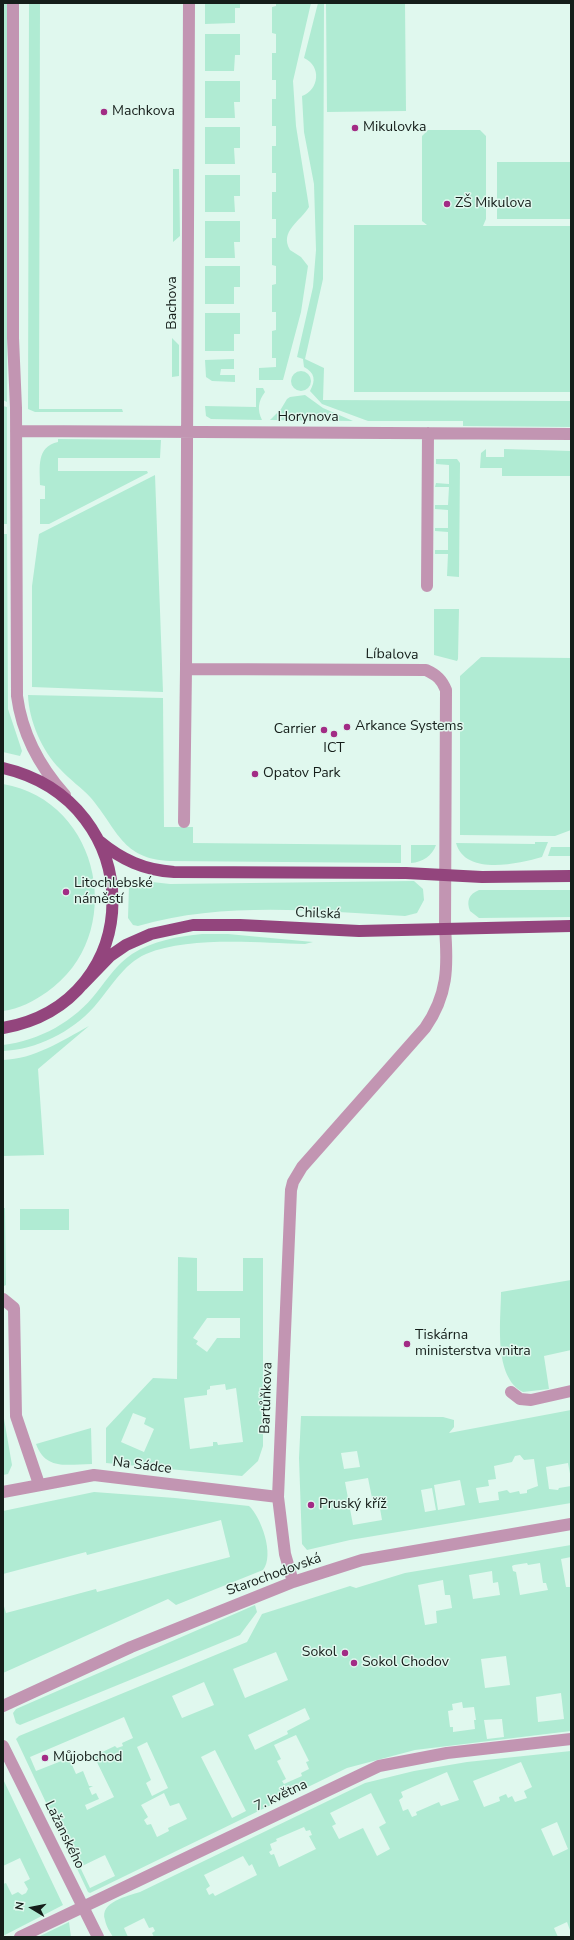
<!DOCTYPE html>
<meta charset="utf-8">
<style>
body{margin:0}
#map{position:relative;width:574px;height:1940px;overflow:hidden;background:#e0f8ee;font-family:"Nunito Sans",sans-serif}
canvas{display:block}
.frame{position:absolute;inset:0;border:4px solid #151e1a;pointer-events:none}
.north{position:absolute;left:12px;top:1888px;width:40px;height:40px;-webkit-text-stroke:3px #e0f8ee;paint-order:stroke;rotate:280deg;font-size:11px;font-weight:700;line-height:16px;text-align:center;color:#151e1a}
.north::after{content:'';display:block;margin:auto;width:14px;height:18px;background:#151e1a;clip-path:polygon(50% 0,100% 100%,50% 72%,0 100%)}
</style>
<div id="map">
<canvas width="574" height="1940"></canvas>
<div class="frame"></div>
<div class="north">N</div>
</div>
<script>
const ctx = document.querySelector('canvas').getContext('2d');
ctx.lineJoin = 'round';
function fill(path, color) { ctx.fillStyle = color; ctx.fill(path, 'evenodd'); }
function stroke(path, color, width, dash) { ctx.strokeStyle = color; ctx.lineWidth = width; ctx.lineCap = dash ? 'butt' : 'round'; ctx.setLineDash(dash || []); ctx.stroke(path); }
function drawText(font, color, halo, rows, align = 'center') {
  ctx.font = font + ' "Nunito Sans",sans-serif'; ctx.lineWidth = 3; ctx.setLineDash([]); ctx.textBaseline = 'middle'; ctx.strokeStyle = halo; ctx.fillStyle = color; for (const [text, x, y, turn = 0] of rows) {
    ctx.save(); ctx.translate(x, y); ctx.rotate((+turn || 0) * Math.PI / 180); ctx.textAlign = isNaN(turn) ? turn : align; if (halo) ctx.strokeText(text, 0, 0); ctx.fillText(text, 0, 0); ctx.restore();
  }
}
const green = new Path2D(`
 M3,3h5l-1,399 -4,-2z
 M29,3h11l-1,406h83l1,3h-88l-7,-3z
 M205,3h35v5h-5v15l-30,1z
 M276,3h35l-18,78 3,45 13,81c-8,14 -30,24 -19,43l11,7 7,9 -7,46 -18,68h-24v-12l17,-1v-9h-4v-27l4,-1v-18h-4v-27l4,-1v-18l-4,-1v-27h4v-19h-4v-27h4v-19h-4v-27h4v-20h-4v-27h4v-19h-4v-27h4v-19l-4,-1v-26l4,-1z
 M318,3h6l-1,276 -18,80 19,9 -1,32 248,1v26l-108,-1v-5h-95l-46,-17 -12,-13c6,-11 5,-18 -6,-24l-1,-8 -6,-2 16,-70 3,-37 -2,-66 -10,-52 -2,-36c17,-6 20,-30 2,-38z
 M326,3h79l1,108 -79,1z
 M205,34h35v21h-5l-1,16h-29z
 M205,81h35v21h-6l1,16h-30z
 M205,127h35v21h-6l1,16h-30z
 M428,130h52l6,6v83l-3,7h88v166h-217v-167h73l-5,-4v-85z
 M497,162h74v57h-74z
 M173,169h6l1,67 -7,6z
 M205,175h35v21h-6l1,16h-30z
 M205,221h35v21h-6l1,16h-30z
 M205,266h35v21h-6v17h-29z
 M205,313h35v21h-6v17h-29z
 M172,338l7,7v31l-7,1z
 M234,359v10h-13l-1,6h15v7l-23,-1 -6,-4 -1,-17z
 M291 381a10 10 0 1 1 20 0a10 10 0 1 1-20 0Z
 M256,388h7l2,4c-7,9 -8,18 -3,28l-51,-1 -5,-3 -1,-10 51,1z
 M305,395l18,13 30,13 -83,-1 11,-11 6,-10 3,-2z
 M3,406l4,1v117h-4z
 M58,439l103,1 -1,18h-102v13h89l1,2 -99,51h-9v-25h5v-13l-5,-1c0,-18 -4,-38 18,-43z
 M486,449v8h18v-8l67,2v25h-69v-8h-22l1,-15z
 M436,459h21l3,4 -1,114 -12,-1 1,-22h-13v-4h13v-18l-13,-1v-3h13v-18l-13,-1v-4h13l1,-18h-14l1,-4 13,1v-19l-13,-1z
 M155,475l8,217 -131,-5v-101l7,-52z
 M3,534h4l1,175 14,42 -2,5 -17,-4z
 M434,609h25l-1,50 -1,2 -23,-6z
 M481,657l90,1v172l-16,6 -95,-1v-159z
 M28,695l135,3 1,129h29v16l208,2v18l-231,-2c-48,-2 -52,-31 -79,-63 -9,-10 -21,-18 -31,-29 -18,-18 -31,-48 -32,-74z
 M3,784c99,17 125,152 44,208 -13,9 -28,17 -44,19z
 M535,842h13l-6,15c-24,7 -77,19 -86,-14l79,1z
 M411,845h25c-4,11 -13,17 -25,18z
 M551,847h20v9h-23z
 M134,880l36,4 244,-3 9,8 1,11 -7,13 -12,3c-87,-5 -182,-15 -267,10l-5,-1 -5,-7 1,-33z
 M479,890h92v27l-92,1 -9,-7c-4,-10 -1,-17 9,-21z
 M202,934h26l85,8 -8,2c-47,-1 -116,-8 -159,10 -23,10 -36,35 -52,53 -22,25 -59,43 -91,44v-6c36,-4 72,-24 94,-53 11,-14 20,-28 35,-38 20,-13 47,-18 70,-20z
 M89,1026l-51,43 6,86 -41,1v-96c31,-1 59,-19 86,-34z
 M3,1208h2l1,77 -2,1z
 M20,1209h49v21h-49z
 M178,1257l19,1v33h46v-33h20v188l-5,15 -16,15 -136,-13v-35l47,-50 24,1zM207,1318h33v20h-23l-10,14 -11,-8 2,-3 -5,-3zM225,1384l1,6 10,-2 7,54 -25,3 -1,-3h-4v4l-23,3 -6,-51 23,-3v-5l3,-1v-3zM133,1413l13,5 -2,6 10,5 -10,23 -23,-10z
 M571,1280v70l-27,6 5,33 -26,3c-30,-15 -22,-72 -22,-100z
 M571,1410v69l-3,-16 -22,4 3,22 9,1 1,-2 12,-2v17l-221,37 -43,10 -5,-6 -3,-86 2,-42 142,1 11,3v7l-5,6zM357,1451l3,16 -16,2 -3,-16zM520,1455l4,5 10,-1 4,27 -11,4v3l-7,1 -1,-3 -9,2 -3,-3 -9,2 1,8 -20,3 -3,-15 13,-2 -1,-6 8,-1 -2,-13 18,-4 3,-6zM368,1478l4,20 6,-1 4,23 -29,5 -8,-43zM460,1480l5,25 -27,5 -4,-25zM432,1488l4,22 -11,2 -4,-22z
 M3,1413l9,52 -4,9 -5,1z
 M91,1428l1,36c-25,0 -46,7 -56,-20z
 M94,1492l81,6 74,8c12,11 26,49 14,64l-87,35 -8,-6 -165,74v-70l3,10 90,-24 1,3 133,-35 -9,-37 -134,35 -1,-3 -83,22v-63z
 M571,1545v12l-10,2 5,28h5v144l-156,19 -68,18 -257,125 -2,-1 -70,-149 -2,-4 3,-3 228,-94 15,-28 88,-28 6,2 49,-15zM527,1563l1,2 12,-2 3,20h3l2,7 -28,5 -4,-23 -3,-1 -1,-5 2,-1zM492,1571l1,12 5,-1 2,13 -27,4 -4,-24zM443,1580l2,15h5l2,13 -16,3 1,12 -12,2 -7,-40zM276,1652l12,28 -43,18 -12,-29zM506,1656l4,29 -25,3 -4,-29zM204,1682l10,23 -32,13 -10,-22zM561,1693l3,26 -26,3 -2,-25zM462,1702l1,6 11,-1 2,13h-2l1,9 -22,3v-5h-3l-2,-16 5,-1 -1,-6zM305,1708l5,11 -23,12 1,3 -33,16 -7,-15zM124,1717l9,21 -11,5 1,3 -6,2 -2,-2 -21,10 20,41 -27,13 -2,-5 14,-6 -3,-6 -4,2 -3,-7 4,-2h-4l-6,-15 -7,3 -7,-16 -33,13 -6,-14zM502,1719l2,18 -17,2 -3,-19zM296,1735l13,26 -3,1 3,7 -8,4 1,3 -18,8 -2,-3 4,-2 -9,-18 4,-2 -7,-14zM147,1742l21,46 -16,8 -6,-13 5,-3 -14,-33zM215,1750l31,61 -14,7 -31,-61zM164,1793l6,13 9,-3 8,16 -19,9 1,3 -12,6 -6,-13 -4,1 -3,-5 4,-3 -7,-12zM105,1855l10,21 -25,12 -10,-21z
 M255,1605l2,7 -17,23 -220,90 -4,-2 -3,-10 3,-4z
 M571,1751v182l-4,-11 -13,6 4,9h-404l-2,-4 3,-2 -2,-4 -4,1 -5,-10 -20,10 4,9h-15c-3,-5 -7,-11 -8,-17 -6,-18 23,-24 35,-28l225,-109 49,-12 53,-9zM521,1762l11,25 -8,4 3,7 -12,4 -3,-6 -4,2 -2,-4 -7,3 1,4 -16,6 -11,-26zM447,1772l12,28 -18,6 -2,-4 -23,10 1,3 -5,2 -4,-8 -5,2 -4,-11 4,-3 -2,-5zM371,1793l15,30 -7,4 11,22 -13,7 -14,-28 -24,11 -7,-13 4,-2 -6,-11zM557,1822l11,27 -15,7 -12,-27zM304,1827l2,4 4,-1 2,5 -3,1 7,13 -37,18 -5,-13 -3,1 -2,-3 3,-2 -2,-6 7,-3 -1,-2zM243,1856l6,10 3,-2 5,11 -42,21 -2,-3 -4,2 -3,-6 4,-3 -6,-11z
 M3,1779l60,126 -60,31v-52l3,-1 6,12 6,-3 4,3 4,-2 2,-4 -4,-7 6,-3 -10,-21 -17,8z
 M69,1922l2,15h-33z`);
const minor = new Path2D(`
 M13,3v335l3,70 1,288c5,38 23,71 48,99
 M16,431l555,3
 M427,586l1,-153
 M186,669l3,-666
 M184,822l2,-153 240,1c11,5 16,10 20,20l-1,238c3,39 3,67 -20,100l-123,139 -9,15 -2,8 -13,307 7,57 8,28
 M3,1299l11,9 2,108 23,68
 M511,1392l9,7 11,1 40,-9
 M3,1492l91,-17 184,22
 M3,1706l128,-59 162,-65 69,-22 209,-36
 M3,1746l95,191
 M20,1937l359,-171 68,-13 124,-14`);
const major = new Path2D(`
 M3,768c146,34 146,234 0,260
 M99,841c23,19 45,29 75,31l232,1 76,4 89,-1
 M82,985l28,-29 16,-11 25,-11 42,-9h47l119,6 212,-5`);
const markers = [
 [104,112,4,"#a22c85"],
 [355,128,4,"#a22c85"],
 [447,204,4,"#a22c85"],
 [347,727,4,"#a22c85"],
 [324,730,4,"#a22c85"],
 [334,734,4,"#a22c85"],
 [255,774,4,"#a22c85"],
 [66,892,4,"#a22c85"],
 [407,1344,4,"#a22c85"],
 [311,1505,4,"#a22c85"],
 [345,1653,4,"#a22c85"],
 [354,1663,4,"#a22c85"],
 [45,1758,4,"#a22c85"]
];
const poiNames = [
 ["Machkova",112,112],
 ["Mikulovka",363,128],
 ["ZŠ Mikulova",455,204],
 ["Arkance Systems",355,727],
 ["Carrier",316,730,"right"],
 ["ICT",334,749,"center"],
 ["Opatov Park",263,774],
 ["Litochlebské",74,884],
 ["náměstí",74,900],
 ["Tiskárna",415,1336],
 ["ministerstva vnitra",415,1352],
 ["Pruský kříž",319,1505],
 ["Sokol",337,1653,"right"],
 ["Sokol Chodov",362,1663],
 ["Můjobchod",53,1758]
];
const streetNames = [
 ["Bachova",173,303,-90],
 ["Horynova",308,418],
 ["Líbalova",392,655,1],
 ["Chilská",318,914,2],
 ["Bartůňkova",267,1398,-88],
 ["Na Sádce",142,1466,7],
 ["Starochodovská",274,1575,-20],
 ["7. května",281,1796,-25],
 ["Lažanského",64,1835,64]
];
fill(green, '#b0ebd3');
stroke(minor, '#c295b2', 12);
stroke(major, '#93457d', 12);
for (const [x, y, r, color] of markers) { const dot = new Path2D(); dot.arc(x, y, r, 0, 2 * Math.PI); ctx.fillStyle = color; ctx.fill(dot); stroke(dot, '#e0f8ee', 1.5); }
drawText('14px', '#151e1a', '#e0f8ee', poiNames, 'left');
drawText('14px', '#151e1a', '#e0f8ee', streetNames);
</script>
